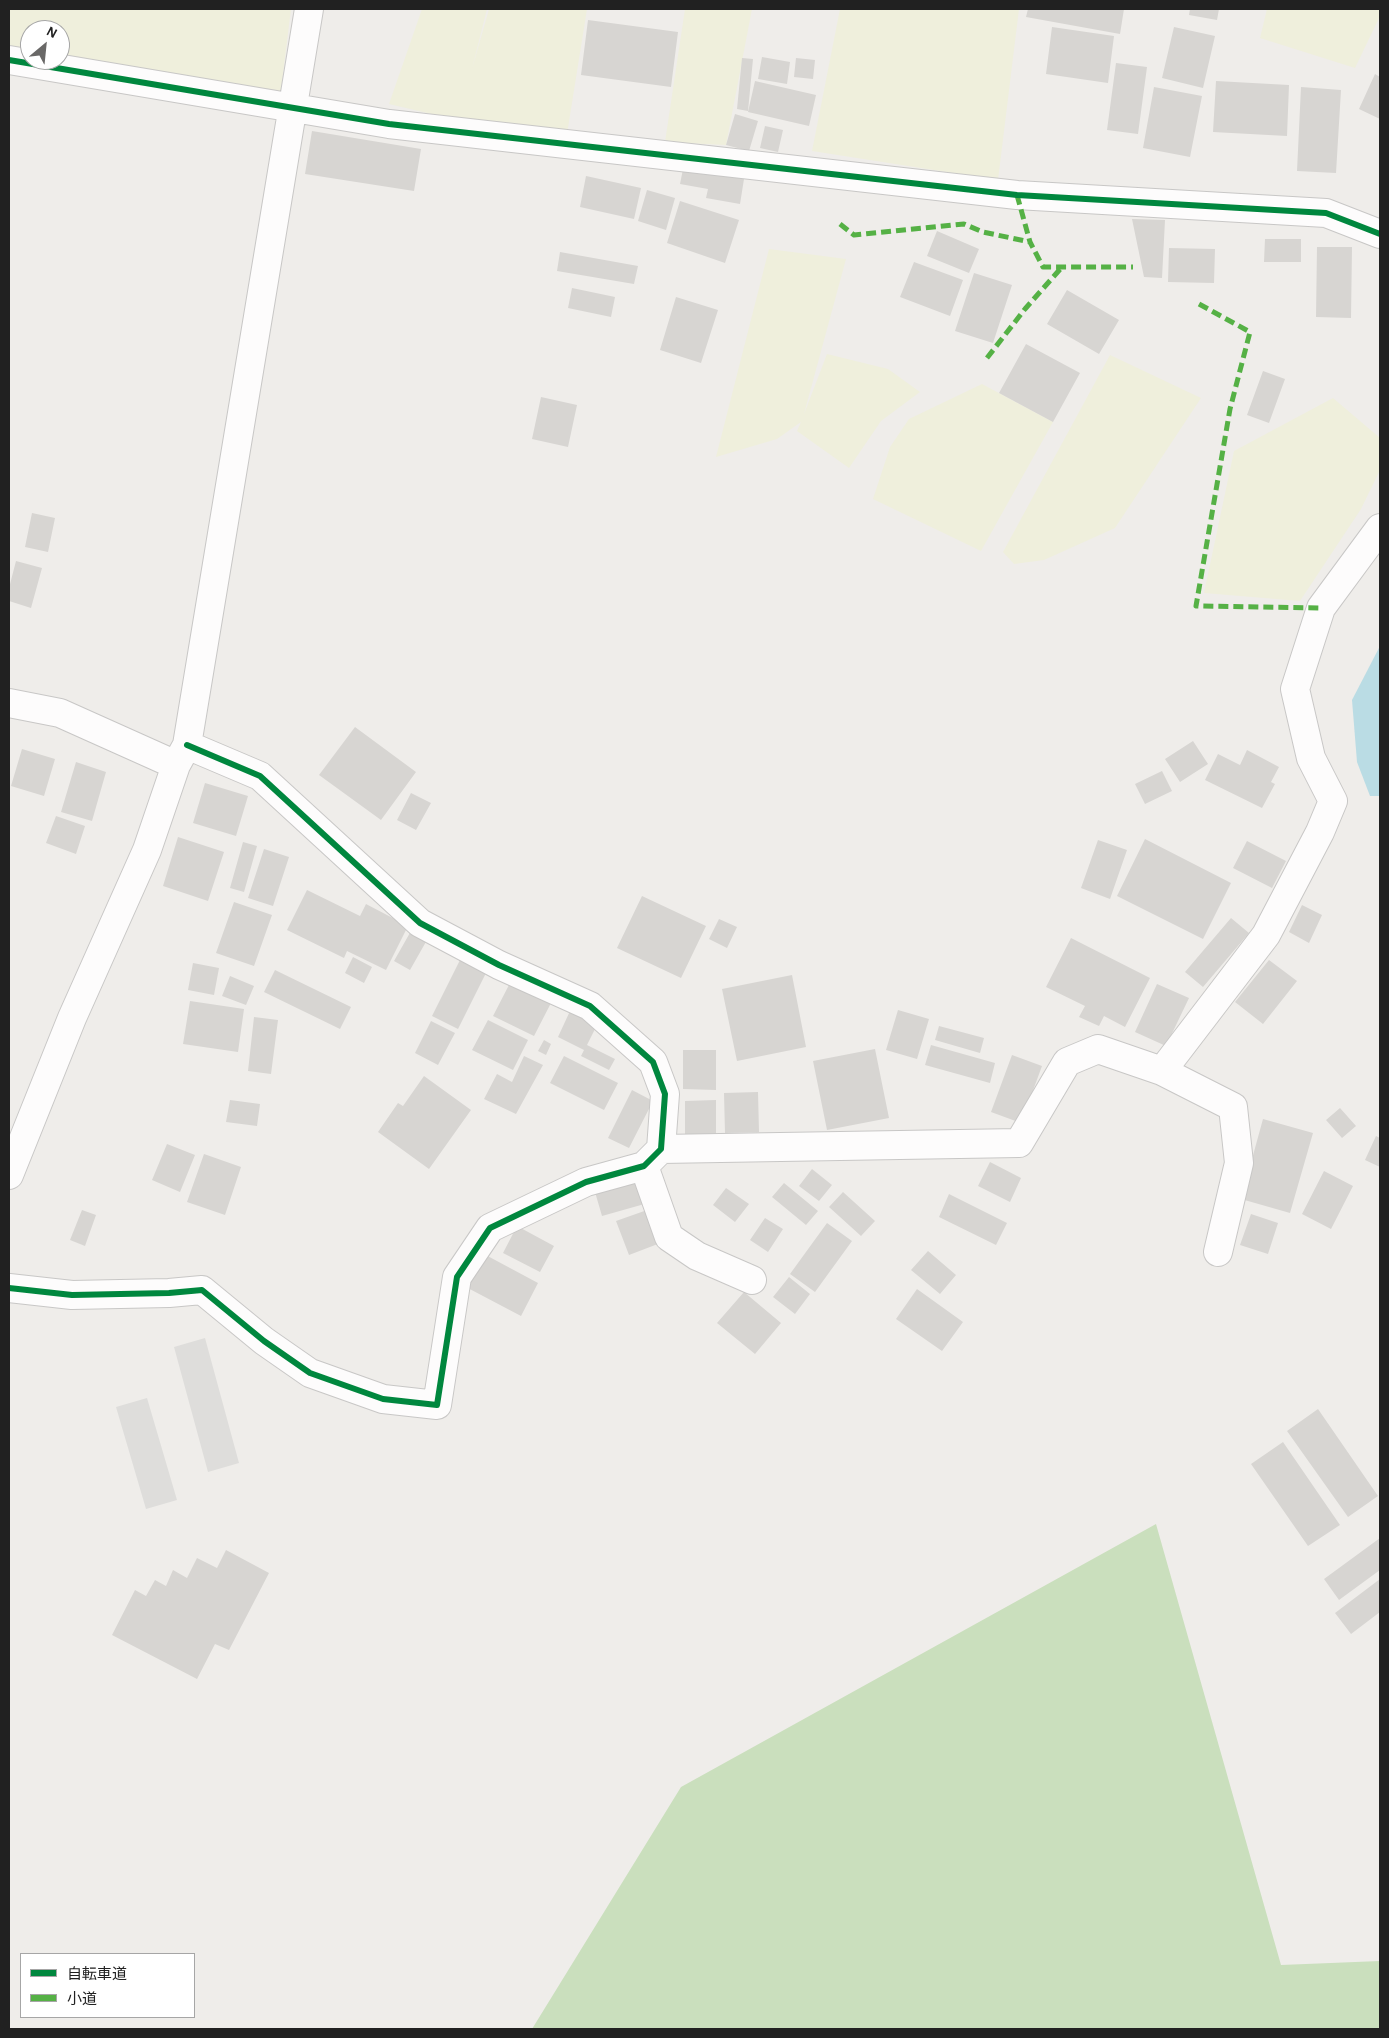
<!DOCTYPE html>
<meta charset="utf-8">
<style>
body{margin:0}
#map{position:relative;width:1389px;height:2038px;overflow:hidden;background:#efedea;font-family:"Alegreya Sans","Noto Sans JP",sans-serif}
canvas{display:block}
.frame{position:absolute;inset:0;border:10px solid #212121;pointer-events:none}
.legend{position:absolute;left:20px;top:1953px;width:175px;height:65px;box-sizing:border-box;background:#fff;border:1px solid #a6a6a6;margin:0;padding:6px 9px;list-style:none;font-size:15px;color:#212121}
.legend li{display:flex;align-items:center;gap:10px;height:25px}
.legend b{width:25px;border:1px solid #a6a6a6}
.north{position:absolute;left:20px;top:20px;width:50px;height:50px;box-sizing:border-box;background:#fff;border:1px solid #a6a6a6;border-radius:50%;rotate:28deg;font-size:14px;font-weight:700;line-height:20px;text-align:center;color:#212121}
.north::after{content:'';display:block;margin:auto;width:18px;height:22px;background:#696867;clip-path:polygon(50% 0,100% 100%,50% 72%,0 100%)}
</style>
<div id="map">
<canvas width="1389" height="2038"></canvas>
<div class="frame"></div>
<ul class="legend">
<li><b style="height:6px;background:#00873e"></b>自転車道</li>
<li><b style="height:6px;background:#55b145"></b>小道</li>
</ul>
<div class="north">N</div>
</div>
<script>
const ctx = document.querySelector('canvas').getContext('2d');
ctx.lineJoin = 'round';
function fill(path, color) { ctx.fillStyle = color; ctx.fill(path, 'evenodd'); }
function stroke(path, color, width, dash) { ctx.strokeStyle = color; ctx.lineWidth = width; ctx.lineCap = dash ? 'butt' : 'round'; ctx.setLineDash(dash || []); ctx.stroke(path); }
const residential = new Path2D(`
 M205,1338l34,125 -31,9 -34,-125z
 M147,1398l30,102 -31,9 -30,-102z`);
const farmland = new Path2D(`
 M9,9h282l-11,89 -220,-41v-27h-30v21l-21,-4z
 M422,9h65l-15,60 17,-60h98l-20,125 -110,-14 -68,-16z
 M685,9h67l-26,136 -61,-3z
 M840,9h179l-21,171 -186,-29z
 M1267,9h113v7l-25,52 -95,-30z
 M769,249l77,10 -42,155 23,-60 61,15 32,23 -39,29 -32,47 -52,-37 4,-9 -24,17 -61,18z
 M1110,355l91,43 -86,130 -71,32 -30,4 -11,-12z
 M982,384l71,38 -72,129 -108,-52 17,-52 19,-28z
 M1333,398l47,40v32l-19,39 -61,92 -96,-8 30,-142z`);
const forest = new Path2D(`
 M1156,1524l125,441 99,-4v68h-848l149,-242z`);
const water = new Path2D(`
 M1380,646v150h-10l-13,-34 -5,-62z`);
const building = new Path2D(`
 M1028,9h96l-4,25 -94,-17z
 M1190,9h29l-2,11 -28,-5z
 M588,20l90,12 -7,55 -90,-12z
 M1052,27l62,9 -6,47 -62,-9z
 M1174,27l41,9 -12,52 -41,-10z
 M762,57l28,5 -3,22 -29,-5z
 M742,58l11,1 -5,52 -11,-2z
 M796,58l19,2 -2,19 -19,-2z
 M1116,63l31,4 -9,67 -31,-4z
 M1375,74l5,3v42l-21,-10z
 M755,81l61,14 -7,31 -61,-14z
 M1216,81l73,4 -2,51 -74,-4z
 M1154,87l48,9 -12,61 -47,-9z
 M1301,87l40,3 -5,83 -39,-2z
 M735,114l23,7 -9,30 -23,-6z
 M765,126l18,4 -5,22 -18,-4z
 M312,131l109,18 -7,42 -109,-17z
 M683,169l61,10 -4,25 -34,-6 2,-9 -28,-5z
 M586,176l55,12 -7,31 -54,-12z
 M647,190l28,8 -9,32 -28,-9z
 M680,201l59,19 -14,43 -58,-20z
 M1132,219l33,1 -3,58 -18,-1z
 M937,231l42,18 -10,24 -42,-17z
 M1265,239h36v23h-37z
 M1317,247h35l-1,71 -35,-1z
 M1169,248l46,1 -1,34 -46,-1z
 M560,252l78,14 -4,18 -77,-13z
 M914,262l49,18 -13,36 -50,-19z
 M974,273l38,12 -19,58 -38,-12z
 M572,288l43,9 -4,20 -43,-9z
 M1067,290l52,30 -20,34 -52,-30z
 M676,297l42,13 -17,53 -41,-13z
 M1026,344l54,29 -27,49 -54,-29z
 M1263,371l22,8 -16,44 -22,-8z
 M541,397l36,8 -9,42 -36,-8z
 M32,513l23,5 -7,34 -23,-5z
 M16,561l26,7 -11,40 -22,-7v-13z
 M355,727l61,45 -35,48 -62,-45z
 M1193,741l15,23 -28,18 -15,-23z
 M22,749l33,10 -11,37 -33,-10z
 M1247,750l32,17 -8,15 4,2 -13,24 -57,-28 13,-26 22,11z
 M76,762l30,10 -14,49 -31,-9z
 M1162,771l10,20 -27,13 -10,-20z
 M205,783l43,13 -12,40 -43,-13z
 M411,793l20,10 -15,27 -19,-10z
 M56,816l29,10 -9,28 -30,-11z
 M178,837l46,15 -16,49 -45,-15z
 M1145,839l86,44 -28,56 -86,-43z
 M1098,840l29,10 -17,49 -29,-11z
 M1247,841l39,20 -14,27 -39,-20z
 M243,842l14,4 -13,46 -14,-4z
 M264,849l25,8 -16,49 -25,-8z
 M307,890l53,26 6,-12 42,22 -22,44 -39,-19 -3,7 -57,-28z
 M642,896l64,30 -25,52 -64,-30z
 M234,902l38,13 -18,51 -38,-13z
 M1302,905l20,10 -13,28 -20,-11z
 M1231,918l18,15 -46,54 -18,-15z
 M719,919l18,8 -10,21 -18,-9z
 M411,931l16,9 -17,30 -16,-9z
 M1071,938l79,40 -25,49 -21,-11 -5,10 -20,-9 6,-11 -39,-19z
 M353,957l19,10 -8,16 -19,-10z
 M460,960l26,13 -28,56 -26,-13z
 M1269,960l28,21 -34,43 -28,-22z
 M193,963l26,5 -5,27 -26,-5z
 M275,970l76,37 -11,22 -76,-37z
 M792,975l14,72 -69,14 -15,-72z
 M230,976l24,10 -8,19 -24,-9z
 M510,983l41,20 -17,33 -41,-20z
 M1157,984l32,14 -23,48 -31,-14z
 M190,1001l54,8 -6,43 -55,-8z
 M898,1010l31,9 -12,40 -31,-9z
 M570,1011l27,14 -10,20 28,14 -6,11 -28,-14 3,-6 -26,-13z
 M254,1017l24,3 -7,54 -23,-3z
 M488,1020l40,20 -15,30 -41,-20z
 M431,1021l24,12 -17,32 -23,-12z
 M939,1026l45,12 -4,15 -45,-13z
 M544,1040l7,4 -5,11 -8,-4z
 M931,1045l64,18 -5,20 -65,-18z
 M875,1049l14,69 -62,12 -14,-69z
 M683,1050h33v40l-33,-1z
 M1012,1055l30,11 -21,57 -30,-11z
 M524,1056l19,9 -27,49 -32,-15 13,-25 15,8z
 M564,1056l54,27 -14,27 -54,-27z
 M424,1076l47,34 -42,59 -51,-37 20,-29 5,3z
 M632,1090l21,11 -24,47 -21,-10z
 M758,1092l1,40 -34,1 -1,-40z
 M230,1100l30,4 -3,22 -31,-4z
 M716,1100v35l-31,1v-35z
 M1340,1108l16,18 -14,12 -16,-18z
 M1263,1119l50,14 -23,80 -49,-14z
 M1376,1136l4,2v29l-15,-7z
 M167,1144l28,11 -15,37 -28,-12z
 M204,1154l37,13 -16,48 -38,-13z
 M990,1162l31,16 -11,24 -32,-16z
 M812,1169l20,16 -13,16 -20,-15z
 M1324,1171l29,15 -22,43 -29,-15z
 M640,1179l8,24 -46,13 -7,-24z
 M784,1183l34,28 -12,14 -34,-28z
 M726,1188l23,16 -14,18 -22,-17z
 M843,1192l32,29 -14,15 -32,-29z
 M949,1194l58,29 -11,22 -57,-28z
 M650,1209l13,33 -34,13 -13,-34z
 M82,1210l14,5 -11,31 -15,-6z
 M1251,1214l27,9 -10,31 -28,-9z
 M765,1218l18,11 -15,23 -18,-12z
 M827,1223l25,18 -37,51 -25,-18z
 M517,1226l37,20 -14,26 -37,-19z
 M928,1251l28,24 -16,19 -29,-24z
 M482,1253l56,30 -17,33 -57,-30z
 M789,1277l21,17 -15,20 -22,-17z
 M917,1289l46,33 -21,29 -46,-32z
 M744,1292l37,31 -26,31 -38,-31z
 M1318,1409l60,87 -30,21 -61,-86z
 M1283,1442l57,83 -32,21 -57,-82z
 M1380,1538v32l-41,30 -15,-21z
 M226,1550l43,23 -40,77 -14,-6 -18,35 -85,-44 23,-45 11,6 9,-16 11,6 7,-16 14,8 10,-20 20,10z
 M1380,1579v33l-29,22 -16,-21z`);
const minor = new Path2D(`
 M9,60l380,64 628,71 309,18 54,21
 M9,703l51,10 116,52
 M1162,1071l71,36 6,56 -21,89
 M661,1149l358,-6 48,-81 31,-13 64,22 104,-136 54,-103 13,-31 -22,-43 -16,-69 26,-81 59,-80
 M644,1166l25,71 28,19 55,24
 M9,1175l63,-157 75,-168 29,-85 11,-20 122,-736
 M9,1288l63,7 97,-2 33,-3 62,51 46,32 73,26 54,6 20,-128 33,-49 96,-46 58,-16 17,-17 4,-55 -12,-32 -63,-56 -91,-41 -79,-42 -160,-147 -73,-31`);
const quiet = new Path2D(`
 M1017,195l13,47 13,25h90
 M840,224l14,11 110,-11 19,8 47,10
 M1199,304l51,28 -20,77 -34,197 125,2
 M987,358l38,-49 37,-42`);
const cycleway = new Path2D(`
 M9,60l380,64 628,71 309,18 54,21
 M9,1288l63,7 97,-2 33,-3 62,51 46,32 73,26 54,6 20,-128 33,-49 96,-46 58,-16 17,-17 4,-55 -12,-32 -63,-56 -91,-41 -79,-42 -160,-147 -73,-31`);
fill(residential, '#dedddb');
fill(farmland, '#efefdc');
fill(forest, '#cadfbd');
fill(water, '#badce4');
fill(building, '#d7d5d2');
stroke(minor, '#c8c7c6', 30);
stroke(minor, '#fdfcfc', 28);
stroke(quiet, '#55b145', 5, [10, 5]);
stroke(cycleway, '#00873e', 6);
</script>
